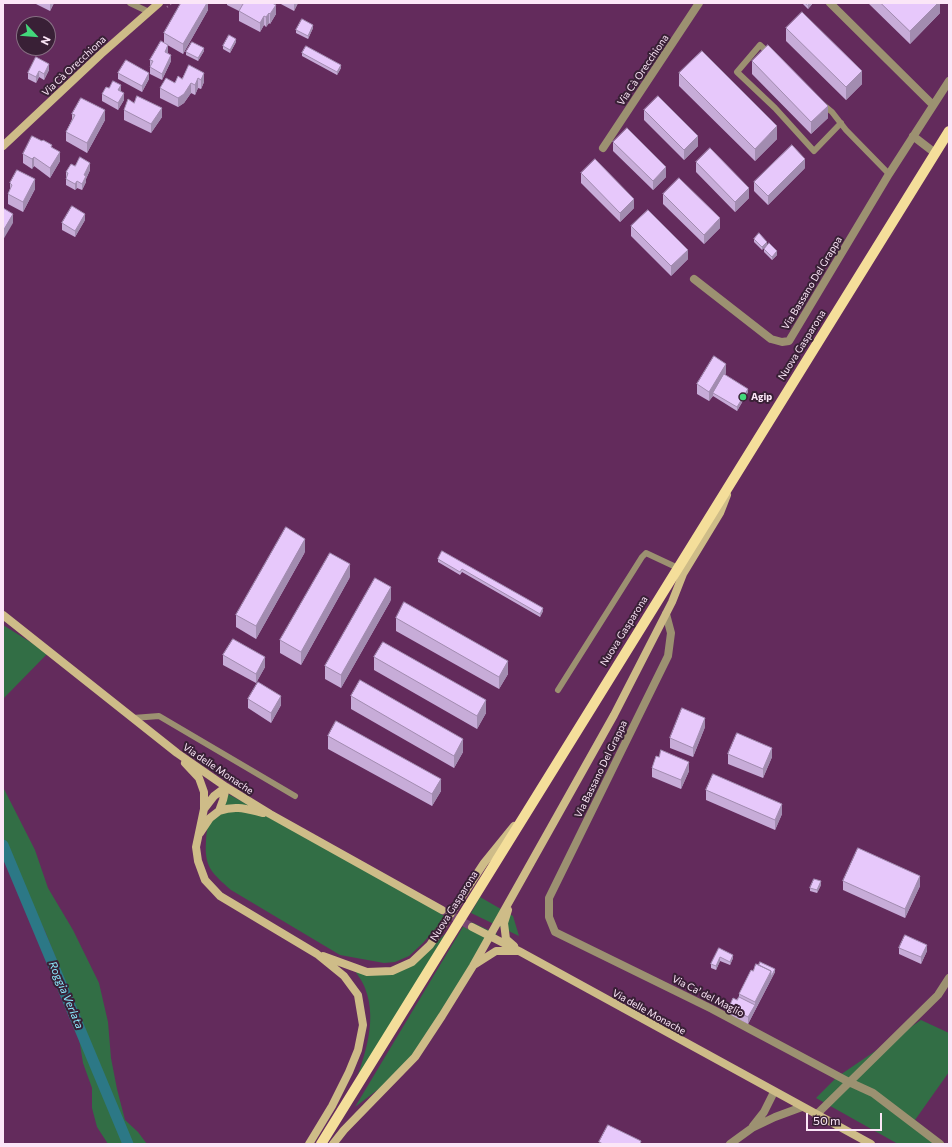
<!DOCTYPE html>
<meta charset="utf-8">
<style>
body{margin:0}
#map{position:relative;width:952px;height:1147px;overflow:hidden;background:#632b5c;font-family:Commissioner,sans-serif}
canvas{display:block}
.frame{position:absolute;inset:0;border:4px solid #fbe6f7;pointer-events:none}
.north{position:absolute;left:16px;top:16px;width:40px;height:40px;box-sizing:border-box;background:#392036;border:1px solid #876f83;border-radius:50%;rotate:116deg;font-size:11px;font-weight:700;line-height:16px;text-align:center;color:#fbe6f7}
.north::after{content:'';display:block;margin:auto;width:14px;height:18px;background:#43d77b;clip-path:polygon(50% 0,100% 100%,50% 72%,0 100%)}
.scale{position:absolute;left:806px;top:1113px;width:76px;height:18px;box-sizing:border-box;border:2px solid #fbe6f7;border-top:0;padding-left:5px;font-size:12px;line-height:14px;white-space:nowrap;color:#fbe6f7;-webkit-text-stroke:3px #392036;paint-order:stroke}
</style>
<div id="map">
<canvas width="952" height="1147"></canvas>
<div class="frame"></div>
<div class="north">N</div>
<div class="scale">50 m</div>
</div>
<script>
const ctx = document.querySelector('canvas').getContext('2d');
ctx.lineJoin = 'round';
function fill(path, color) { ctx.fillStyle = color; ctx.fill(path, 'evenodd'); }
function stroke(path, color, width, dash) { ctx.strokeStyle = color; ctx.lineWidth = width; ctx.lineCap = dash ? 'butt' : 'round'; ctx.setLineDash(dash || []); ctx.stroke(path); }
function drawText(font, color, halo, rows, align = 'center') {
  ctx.font = font + ' Commissioner,sans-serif'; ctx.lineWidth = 4; ctx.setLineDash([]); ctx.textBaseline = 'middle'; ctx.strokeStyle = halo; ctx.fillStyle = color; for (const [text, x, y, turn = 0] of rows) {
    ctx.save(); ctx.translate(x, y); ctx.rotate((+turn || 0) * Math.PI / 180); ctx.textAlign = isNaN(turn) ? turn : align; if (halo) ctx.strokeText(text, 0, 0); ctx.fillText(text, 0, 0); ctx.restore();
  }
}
const green = new Path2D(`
 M3,625l45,28 -45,46z
 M3,787l32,63 13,38 25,42 26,53 9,39 3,36 6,31 8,31 13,12 9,12h-39l-11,-17 -5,-19v-20l-9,-25 -8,-50 -17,-49 -13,-33 -8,-15 -10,-12 -6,-21 -15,-33 -3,-16z
 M228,794l222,118 -27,31 -14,13 -14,6 -11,1 -44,-8 -109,-65c-19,-17 -27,-23 -25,-49 0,-9 2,-17 5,-25 4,-8 11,-15 17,-22z
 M480,897l33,19 6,20 -48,-23z
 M467,920l30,14 -17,18 -79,120 -46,35z
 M446,933l-95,163c11,-35 28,-72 14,-108 -3,-8 -9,-15 -13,-22l31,6 31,-8z
 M921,1020l28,13v39l-34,48 30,24h-47l-82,-46 21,-21z`);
const canal = new Path2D(`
 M3,845l125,299`);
const secondaryTunnel = new Path2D(`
 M442,910l30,17`);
const path = new Path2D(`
 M167,7l5,-4`);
const lane = new Path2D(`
 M130,3l19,9
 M770,54l-10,-9 -23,27 38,36 39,43 27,-28
 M821,103l11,9 14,18 43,44
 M558,690l84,-133 4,-4 32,15
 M133,718l26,-2 136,80`);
const street = new Path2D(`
 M830,3l103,102
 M913,136l22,17
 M603,148l96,-145
 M694,279l77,60 11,3 7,-1 100,-167 60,-93
 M666,614l5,19 -3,23 -119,242v19l6,15 157,77 137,73 24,11 67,51
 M816,1115l122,-120 11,-17
 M753,1126l11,-14 10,-20
 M730,1144l22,-16 23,-11 27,-10`);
const secondary = new Path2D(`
 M3,146l98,-92 58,-51
 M3,615l174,138 49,34 44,27 172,96
 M185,763l14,15 5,14v17
 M226,787l-12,9 -10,13 -8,38 2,14 7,19 15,16 97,58 27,22 14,19 5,30 -5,25 -9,22 -17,34 -23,38
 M219,811c17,-6 27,-2 44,2
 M200,833l10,-15 9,-7 4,-11 3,-13
 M508,910l-4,13 2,16 8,7
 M472,927l47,24 352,193
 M323,956l44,16 25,-1 20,-9 18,-17 54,-82 30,-37
 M474,965l22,-14h20
 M333,1144l11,-14 71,-73 27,-41 31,-50 141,-251 58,-113 11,-28 37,-61 7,-18`);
const primary = new Path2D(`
 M321,1144l628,-1013`);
const wall = new Path2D(`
 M34,3h20l-4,8z
 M208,3v7l-25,44 -19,-11v-10z
 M227,3h45l4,11 -6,10 -1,-1 -3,4 -2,-2 -4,7 -21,-11v-10l-12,-6z
 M279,3h19l-4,8z
 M802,3h11l-5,6z
 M868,3h72v10l-30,31z
 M313,28l-5,11 -12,-6v-3z
 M786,28l76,56 -16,16 -60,-59z
 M236,42l-6,11 -7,-4v-3z
 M204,51l-6,10 -12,-6v-3z
 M168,52v1l3,8 -9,19 -12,-6v-14z
 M302,53l39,15 -4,7 -35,-19z
 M36,57l13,13 -5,10 -5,-3 -3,6 -8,-4v-6z
 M752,61l76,57 -17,16 -59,-60z
 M189,65l15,17 -3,7 -3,-1 -3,7 -4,-2 -7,10 -6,4 -18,-9v-10l22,-9z
 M118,73l31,6 -7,13 -24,-13z
 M679,73l98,66 -22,22 -76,-75z
 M109,88l12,4 3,8 -6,10 -16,-9v-7z
 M134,103l28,14 -11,16 -27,-13v-10z
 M644,110l54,36 -14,14 -40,-40z
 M72,114l33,6 -18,33 -21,-12v-9l6,-13z
 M613,142l53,35 -13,13 -40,-39z
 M52,147l8,14 -10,17 -16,-12 -2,3 -9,-6v-9z
 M696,162l53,36 -14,14 -39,-40z
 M805,168l-37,37 -14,-14v-9z
 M90,170l-4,9v3l-4,8 -5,-2 -2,2 -9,-5v-13z
 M581,173l53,35 -14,14 -39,-39z
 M10,183l25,6 -12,23 -15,-8v-10l2,-5z
 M663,194l57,34 -16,16 -41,-40z
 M85,220l-10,17 -13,-7v-7z
 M631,226l57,33 -17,17 -40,-40z
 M754,239l13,3 -5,8 -8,-8z
 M764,249l13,6 -5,5 -8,-8z
 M726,373l-1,2 23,17 -11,19 -24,-15 -4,5 -12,-7v-10z
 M442,551l101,60 -3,6 -78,-45 -2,3 -22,-13v-3z
 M305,552l-49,87 -20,-12v-12z
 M350,577l-49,88 -21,-12v-13z
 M391,600l-50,88 -16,-9v-13z
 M396,618l112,56 -9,15 -103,-58z
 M223,655l42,12 -9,16 -33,-18z
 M374,657l112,56 -9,16 -103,-59z
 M351,696l112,56 -9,16 -103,-59z
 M248,699l33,6 -10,18 -23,-15z
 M705,727l-12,30 -23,-9v-10z
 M328,736l113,55 -9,15 -104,-57z
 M728,754l44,3 -9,21 -35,-14z
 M652,768l37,3 -8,18 -29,-12z
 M706,790l76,24 -7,16 -69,-30z
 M843,881l77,5 -15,32 -62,-28z
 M821,885l-4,8 -7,-2v-3z
 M719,948l14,10 -3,7 -10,-4 -4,9 -5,-2v-4z
 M899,948l28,3 -6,13 -22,-10z
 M753,971l22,1 -27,52 -19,-10v-7l10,-10v-3z`);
const shadedWall = new Path2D(`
 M50,3h4l-4,8z
 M207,3h1v7l-25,44v-10z
 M294,3h4l-4,8z
 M810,3h3l-5,6v-4z
 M938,3h2v10l-30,31v-13z
 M276,5v9l-6,10v-10z
 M269,13v10l-3,4v-10z
 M264,16v9l-4,7v-9z
 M313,25v3l-5,11v-3z
 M236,39v3l-6,11v-3z
 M168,45v7l-3,6v-6z
 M204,48v3l-6,10v-3z
 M171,55v6l-9,19v-6z
 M49,64v6l-5,10v-6z
 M341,65v3l-4,7v-3z
 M39,71v6l-3,6v-6z
 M862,71v13l-16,16v-13z
 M149,73v6l-7,13v-6z
 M204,73v9l-3,7v-9z
 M198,78v10l-3,7v-10z
 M191,83v10l-7,10 -6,4v-9z
 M121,85v6l-3,6v-7z
 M124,93v7l-6,10v-7z
 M828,106v12l-17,16v-12z
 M162,108v9l-11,16v-9z
 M105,110v10l-18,33v-10z
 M777,126v13l-22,22v-12z
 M698,136v10l-14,14v-10z
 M60,152v9l-10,17v-10z
 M34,157v9l-2,3v-10z
 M805,159v9l-37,37v-9z
 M90,163v7l-4,9v3l-4,8v-6l2,-9z
 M666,167v10l-13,13v-9z
 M35,179v10l-12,23v-10z
 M77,181v7l-2,2v-6z
 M749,188v10l-14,14v-10z
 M634,199v9l-14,14v-9z
 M13,214v9l-10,17v-9z
 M85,214v6l-10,17v-6z
 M720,218v10l-16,16v-9z
 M767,242v3l-5,5v-3z
 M688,250v9l-17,17v-10z
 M777,251v4l-5,5v-3z
 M726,364v9l-12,21 -1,-1v3l-4,5v-9z
 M748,389v3l-11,19v-4z
 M305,539v13l-49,87v-13z
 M350,564v13l-49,88v-13z
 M391,587v13l-50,88v-13z
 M543,608v3l-3,6v-3z
 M265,657v10l-9,16v-9z
 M508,661v13l-9,15v-12z
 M281,696v9l-10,18v-10z
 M486,700v13l-9,16v-13z
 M705,718v9l-12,30v-9z
 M463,739v13l-9,16v-12z
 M772,748v9l-9,21v-9z
 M689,762v9l-8,18v-9z
 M441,779v12l-9,15v-12z
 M782,804v10l-7,16v-10z
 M920,876v10l-15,32v-9z
 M821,881v4l-4,8v-3z
 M927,945v6l-6,13v-7z
 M733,955v3l-3,7v-3z
 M720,957v4l-4,9v-4z
 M775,969v3l-27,52v-7l7,-12v-3l16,-31z`);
const building = new Path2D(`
 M181,3h26l-24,41 -19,-11z
 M242,3h30l4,2 -6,9 -1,-1 -3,4 -2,-1 -4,7 -21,-12 4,-7z
 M805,3h5l-2,2z
 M881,3h57l-28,28z
 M802,12l60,59 -16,16 -60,-59z
 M302,19l11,6 -5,11 -12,-6z
 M229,35l7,4 -6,11 -7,-4z
 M161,41l7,4 -3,7 6,3 -9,19 -12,-7 3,-6 -3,-1z
 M192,42l12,6 -6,10 -12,-6z
 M768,45l60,61 -17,16 -59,-61z
 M306,46l35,19 -4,7 -35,-19z
 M702,51l75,75 -22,23 -76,-76z
 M36,57l13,7 -5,10 -5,-3 -3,6 -8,-4z
 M126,60l23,13 -7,13 -24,-13z
 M189,65l15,8 -3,7 -3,-2 -3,7 -4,-2 -7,11 -6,4 -18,-10 6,-10 9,5 3,-7 4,3z
 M113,81l8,4 -3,5 6,3 -6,10 -16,-9 4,-7 3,1z
 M137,96l25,12 -11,16 -27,-14 4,-11 6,4z
 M658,96l40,40 -14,14 -40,-40z
 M81,98l24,12 -18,33 -21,-11 9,-17 -3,-1z
 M627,128l39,39 -13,14 -40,-39z
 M32,136l10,5 1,-1 9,5 -1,2 9,5 -10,16 -16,-11 -2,2 -9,-5z
 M792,145l13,14 -37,37 -14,-14z
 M710,148l39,40 -14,14 -39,-40z
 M80,157l10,6 -6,12 2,1 -4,8 -5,-3 -2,3 -9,-5 2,-6 -2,-1 5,-8 4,2z
 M595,159l39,40 -14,14 -39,-40z
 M17,170l18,9 -12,23 -15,-8 4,-9 -2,-2z
 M679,178l41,40 -16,17 -41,-41z
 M72,206l13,8 -10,17 -13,-8z
 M3,208l10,6 -10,17z
 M648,210l40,40 -17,16 -40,-40z
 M759,233l8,9 -5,5 -8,-8z
 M769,243l8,8 -5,6 -8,-8z
 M714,356l12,8 -17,28 -12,-8z
 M724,374l24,15 -11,18 -24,-14z
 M286,527l19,12 -49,87 -20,-11z
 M442,551l101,57 -3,6 -78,-45 -2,3 -22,-13z
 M330,553l20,11 -49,88 -21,-12z
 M375,578l16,9 -50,88 -16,-9z
 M404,602l104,59 -9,16 -103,-59z
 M233,639l32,18 -9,17 -33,-19z
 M383,642l103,58 -9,16 -103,-59z
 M360,680l103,59 -9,17 -103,-60z
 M258,682l23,14 -10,17 -23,-14z
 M682,708l23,10 -12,30 -23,-10z
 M336,721l105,58 -9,15 -104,-58z
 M737,733l35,15 -9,21 -35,-15z
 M661,750l28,12 -8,18 -29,-12 4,-12 3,1z
 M713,774l69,30 -7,16 -69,-30z
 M858,848l62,28 -15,33 -62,-28z
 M814,879l7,2 -4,9 -7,-2z
 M905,935l22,10 -6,12 -22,-9z
 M719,948l14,7 -3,7 -10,-5 -4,9 -5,-2z
 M760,962l15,7 -4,8v-6l-12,-6z
 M756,964l15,7 -16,31 -16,-8 12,-24 2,1z
 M739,997l16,8 -7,12 -19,-10 4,-9 4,2z
 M608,1125l33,16 -1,3h-37l-4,-2z`);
const markers = [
 [743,397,4,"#43d77b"]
];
const streetNames = [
 ["Via Cà Orecchiona",74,66,-43],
 ["Via Cà Orecchiona",643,70,-56],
 ["Via Bassano Del Grappa",812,283,-59],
 ["Nuova Gasparona",802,345,-58],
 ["Nuova Gasparona",624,631,-58],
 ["Via delle Monache",218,769,34],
 ["Via Bassano Del Grappa",601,769,-64],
 ["Nuova Gasparona",454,906,-58],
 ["Via Ca' del Maglio",708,996,27],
 ["Via delle Monache",649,1012,29]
];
const poiNames = [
 ["Agip",751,397]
];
const waterNames = [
 ["Roggia Verlata",66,995,67]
];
fill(green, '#326e45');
stroke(canal, '#2c7886', 11);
stroke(secondaryTunnel, '#7a4773', 8, [8, 4]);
stroke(path, '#a1779b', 2, [1, 3]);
stroke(lane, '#9c9171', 6);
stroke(street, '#9c9171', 8);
stroke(secondary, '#cebc88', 8);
stroke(primary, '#f4de9a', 10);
fill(wall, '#c7acd8');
fill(shadedWall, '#a28cb0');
fill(building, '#e7c8fb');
stroke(building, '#a28cb0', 1);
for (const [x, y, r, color] of markers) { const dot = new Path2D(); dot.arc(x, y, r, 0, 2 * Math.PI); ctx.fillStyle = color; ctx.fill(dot); stroke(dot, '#392036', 1.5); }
drawText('10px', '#fbe6f7', '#392036', streetNames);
drawText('bold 10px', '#fbe6f7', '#392036', poiNames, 'left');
drawText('italic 11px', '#8beafe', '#392036', waterNames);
</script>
